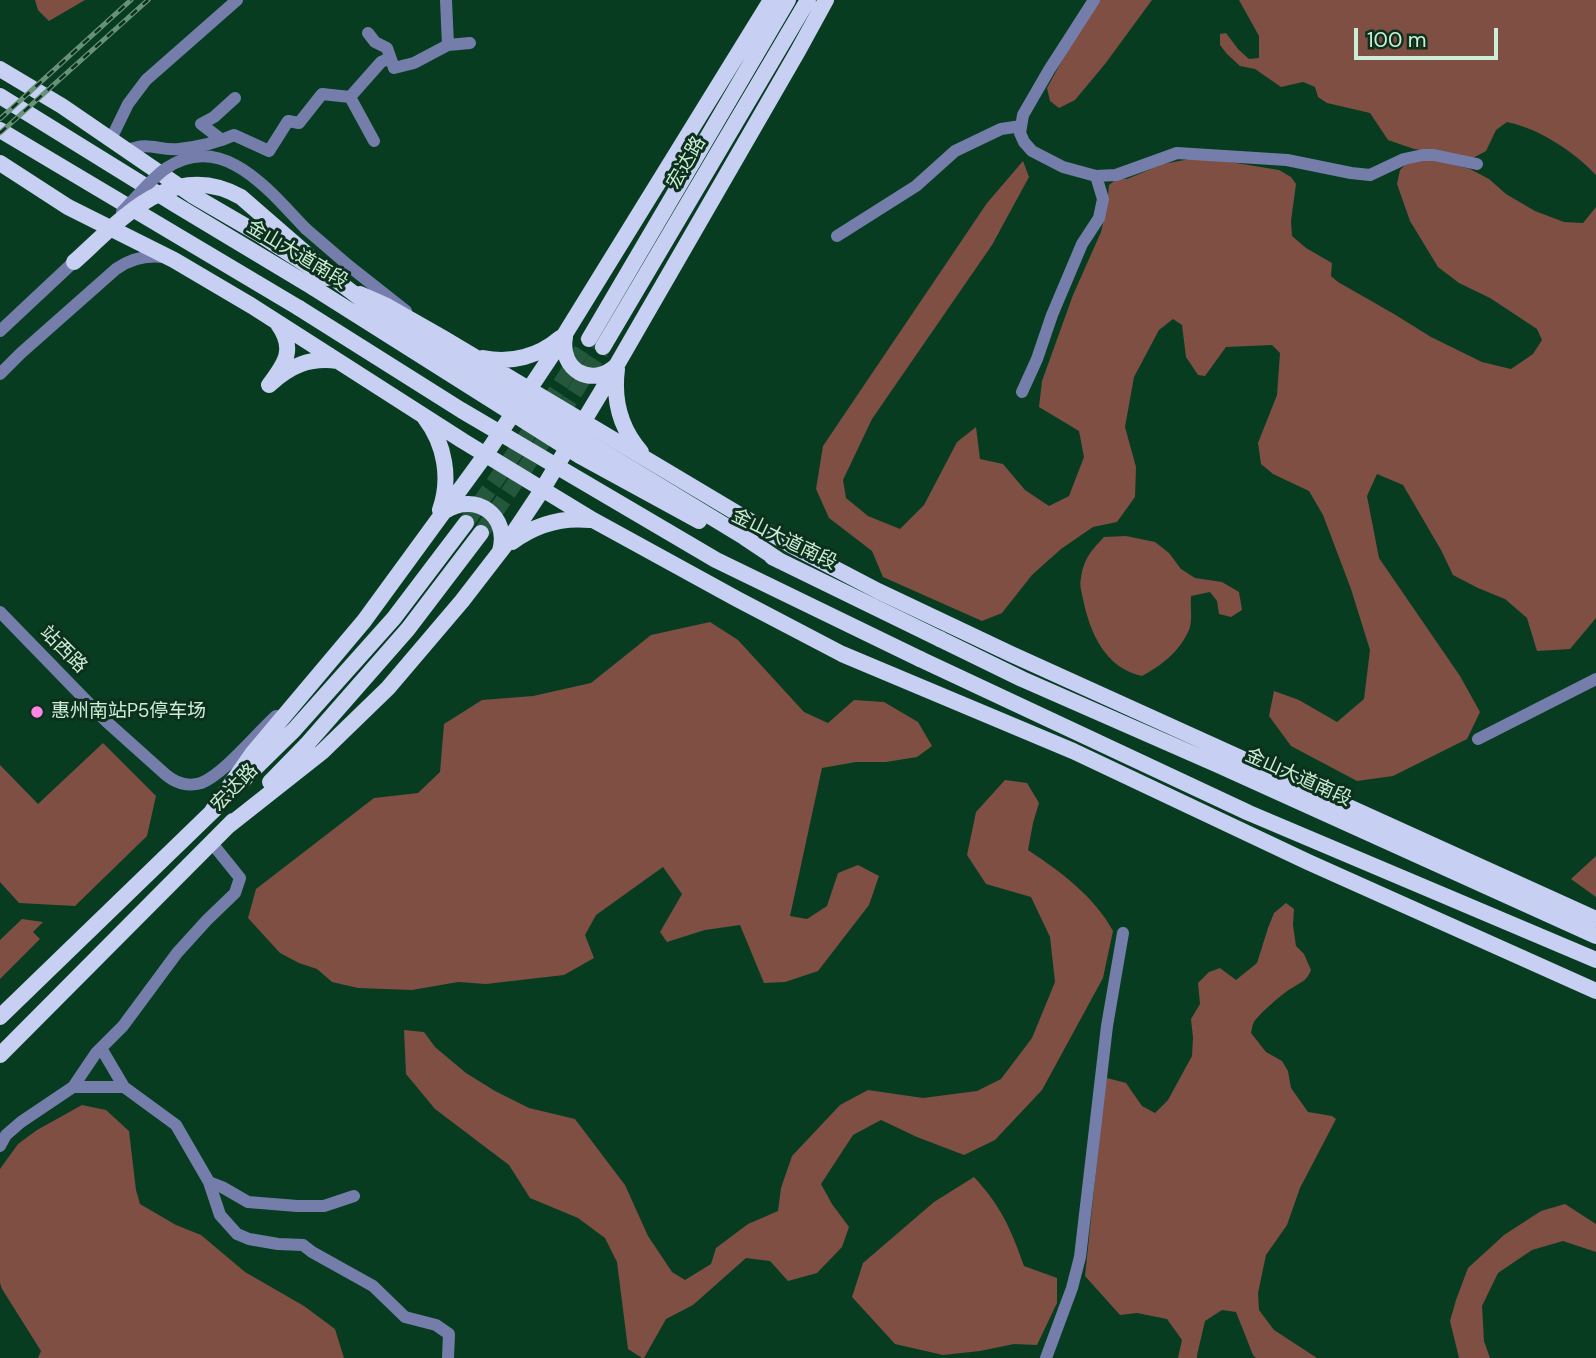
<!DOCTYPE html>
<meta charset="utf-8">
<style>
body{margin:0}
#map{position:relative;width:1596px;height:1358px;overflow:hidden;background:#073c21;font-family:"DM Sans",sans-serif}
canvas{display:block}
.scale{position:absolute;left:1354px;top:28px;width:144px;height:32px;box-sizing:border-box;border:4px solid #cdedd7;border-top:0;padding-left:9px;font-size:21px;line-height:24px;white-space:nowrap;color:#cdedd7;-webkit-text-stroke:5px #0d301c;paint-order:stroke}
</style>
<div id="map">
<canvas width="1596" height="1358"></canvas>
<div class="scale">100 m</div>
</div>
<script>
const ctx = document.querySelector('canvas').getContext('2d');
ctx.lineJoin = 'round';
function fill(path, color) { ctx.fillStyle = color; ctx.fill(path, 'evenodd'); }
function stroke(path, color, width, dash) { ctx.strokeStyle = color; ctx.lineWidth = width; ctx.lineCap = dash ? 'butt' : 'round'; ctx.setLineDash(dash || []); ctx.stroke(path); }
function drawText(font, color, halo, rows, align = 'center') {
  ctx.font = font + ' "DM Sans","Noto Sans SC",sans-serif'; ctx.lineWidth = 6; ctx.setLineDash([]); ctx.textBaseline = 'middle'; ctx.strokeStyle = halo; ctx.fillStyle = color; for (const [text, x, y, turn = 0] of rows) {
    ctx.save(); ctx.translate(x, y); ctx.rotate((+turn || 0) * Math.PI / 180); ctx.textAlign = isNaN(turn) ? turn : align; if (halo) ctx.strokeText(text, 0, 0); ctx.fillText(text, 0, 0); ctx.restore();
  }
}
const green = new Path2D(`
 M35,0h50l-36,21 -11,-11z
 M1097,0h55l-47,64 -30,36 -16,8 -9,-7 -3,-13 45,-82z
 M1239,0h357v175c-23,-24 -56,-46 -89,-53l-11,8 -10,21 -13,7 -59,-9 -26,-9 -18,-27 -43,-10 -9,-6 -3,-10 -12,-5 -22,5 -26,-18 -15,-3 -13,-12 -7,-9v-11l6,-1 12,16 11,10 10,-1v-22z
 M1427,158l43,11 19,10 17,15 29,17 29,11 19,1 13,-16v411l-26,31 -33,2 -10,-33 -22,-19 -27,-11 -25,-13 -12,-25 -38,-65 -26,-11 -10,22 12,62 81,118 20,36 -13,27 -74,37 -36,5 -66,-35 -22,-30 5,-25 25,9 38,22 27,-23 6,-49 -19,-61 -28,-74 -14,-24 -36,-17 -12,-10 -3,-21 19,-48 3,-42 -8,-8 -46,2 -21,29 -7,-1 -12,-18 -4,-32 -9,-6 -14,11 -25,47 -9,50 11,40 -1,30 -18,25 -24,5 -32,22 -29,26 -30,38 -20,8 -99,-44 -11,-26 -43,-33 -13,-29 7,-43 164,-243 36,-42 6,16 -37,68 -120,174 -29,61 3,18 22,18 32,13 24,-24 33,-63 19,-15 4,32 23,5 22,26 24,16 20,-10 15,-39 -5,-26 -40,-24 3,-26 31,-86 28,-63 6,-26 2,-21 9,-7 9,1 36,-15 27,-5 40,3 49,8 12,7 5,7 -5,37 1,15 14,12 26,15 -1,13 7,6 56,32 37,23 51,25 29,7 22,-15 9,-14 -5,-11 -47,-31 -31,-15 -21,-16 -28,-46 -13,-37 3,-14 10,-10z
 M1126,536l29,6 14,11 12,16 14,9 27,4 17,10 3,18 -11,7 -12,-3 -2,-13 -7,-9 -19,4c-1,10 2,25 -2,34 -9,21 -28,36 -47,46 -37,-8 -52,-43 -59,-77 -1,-6 -4,-14 -2,-21 3,-20 10,-27 23,-41z
 M710,622l28,18 66,72 24,11 26,-23 30,2 34,20 14,24 -15,11 -31,5h-30l-34,6 -32,148 17,3 20,-13 11,-33 20,-8 21,11 -10,29 -51,66 -33,11 -21,1 -24,-58 -35,5 -38,12 -7,-10 22,-38 -19,-27 -67,48 -11,20 9,23 -30,17 -78,9 -28,-2 -46,8 -54,-2 -26,-6 -15,-13 -18,-6 -19,-10 -32,-35 8,-29 118,-91 44,-5 22,-21 4,-48 38,-24 51,-4 58,-13 60,-48z
 M103,743l53,53 -9,40 -72,70 -56,-3 -19,-21v-117l38,39z
 M1005,780l22,3 12,20 -6,20 -5,27c33,22 66,46 85,81l-10,47 -61,112 -47,50 -31,15 -47,-18 -36,-17 -28,15 -32,49 11,20 17,23 -7,20 -25,26 -29,8 -18,-20 -24,-3 -53,47 -27,14 -22,39h-2l-14,-9 -11,-87 -12,-24 -27,-20 -48,-20 -21,-33 -74,-56 -29,-35 -2,-44 20,2 11,15 31,26 29,18 34,17 46,11 50,66 23,51 24,36 13,8 26,-16 5,-16 32,-24 30,-13 3,-23 11,-32 48,-51 28,-15 55,8 54,-7 24,-12 31,-41 23,-56 -5,-45 -19,-40 -45,-13 -19,-29 9,-43z
 M1596,856v41l-25,-18z
 M1286,903l8,6 -1,16 3,21 8,8 7,16c-4,11 -10,12 -19,18 -9,5 -33,26 -38,34 -2,3 -2,7 -3,11l15,19 16,9 6,10 3,17 17,24 24,4 4,3 -36,69 -13,37 -21,30 -8,38 1,17 15,20 43,28h-61l-3,-3 -17,-43 -14,-2 -17,11 -8,34v3h-19l4,-18 -15,-21 -30,-6 -17,2 -35,-39 20,-192 2,-6 19,5 16,23 13,7 13,-13 24,-44 1,-18 -2,-19 9,-15 -2,-21 11,-11 11,-4 16,12 21,-17 11,-35 6,-15z
 M22,919l21,3 -10,10 7,7 -40,40v-39z
 M82,1105l24,5 23,21 7,59 4,14 36,21 25,10 44,37 59,34 31,23 9,29h-306l3,-7 -39,-62 -2,-6v-114l18,-25 19,-14z
 M974,1177c27,29 37,52 50,89l33,12v25l-20,42 -23,-1 -34,7 -37,4 -48,-11 -43,-47 11,-34 71,-61z
 M1565,1204l31,20v28l-33,-11 -31,9 -34,23 -16,33 2,35 6,17h-31l-9,-37 6,-21 12,-32 36,-33 37,-24z`);
const majorTunnel = new Path2D(`
 M466,523l75,-108 48,-76
 M481,533l74,-109 48,-77`);
const minor = new Path2D(`
 M1094,0l-45,70 -26,45 -3,18 4,9 8,9 31,16 33,9 20,-1 61,-22 110,7 64,13 19,2 34,-16 19,-4h11l43,9
 M368,33l7,9 12,6 7,20 20,-5 34,-18 -2,-45
 M448,45l22,-2
 M350,97l31,-35 9,-4
 M111,139l17,-35 18,-24 91,-80
 M222,140l-21,-16 13,-7 21,-19
 M128,150c22,-9 30,1 51,-1 18,-2 38,-6 55,-14l35,16 19,-30 11,2 23,-29 28,3 24,44
 M306,229l43,37 57,45
 M837,236l79,-50 39,-35 46,-22 20,-3
 M0,374l21,-21 95,-84c14,-10 29,-14 47,-12
 M1022,392l15,-33 15,-44 30,-71 17,-26 4,-19 -7,-23
 M0,612l107,110 58,52c10,9 23,13 36,9 22,-8 56,-50 75,-67
 M1478,739l118,-60
 M101,1048l23,39 52,38 33,57 13,5 26,15 49,4h27l30,-10
 M73,1087h51
 M0,1146l6,-11 15,-13 52,-35 23,-34 27,-27 54,-73 30,-33 28,-27 5,-15 -29,-36
 M209,1182l11,33 17,19 12,5 29,5 25,1 9,7 61,34 32,31 31,8 13,9 -1,24
 M1046,1358l26,-70 8,-31 27,-231 16,-93`);
const major = new Path2D(`
 M0,69l62,37 130,89 67,39 68,44
 M0,96l176,109 138,83
 M0,130l299,178
 M0,163l68,44 106,53 78,46 211,135 130,79 144,79 105,55 231,97 235,111 288,129
 M360,294l25,11 58,33 349,208 86,45 133,63 585,265
 M278,324c18,25 7,40 -9,61 21,-19 40,-28 69,-24
 M565,337c-6,33 27,52 52,28
 M589,339l199,-339
 M603,347l205,-347
 M483,358c28,6 56,-2 77,-20
 M617,369c-4,31 3,59 24,83
 M425,418c20,26 26,61 15,92
 M445,511c31,-20 65,5 55,40
 M512,542c23,-17 49,-25 78,-22
 M940,639l82,40 196,86 378,171
 M920,659l329,154 347,147
 M241,782l53,-52 100,-112 72,-95
 M270,782l38,-39 100,-114 73,-96
 M212,811l40,-57 112,-133 122,-167 66,-99 219,-355
 M227,827l95,-75 66,-64 74,-87 44,-57 36,-54 58,-96 198,-343 28,-51
 M0,1017l218,-211
 M0,1055l233,-234`);
const rail = new Path2D(`
 M0,119l131,-119
 M0,133l148,-133`);
const minorBridge = new Path2D(`
 M122,212c14,-14 27,-31 43,-43 58,-40 105,23 141,60
 M0,331l78,-73`);
const majorBridge = new Path2D(`
 M74,262c47,-42 98,-104 167,-65l99,86 38,29 58,38 308,187 36,24
 M314,288l266,168 119,65
 M299,308l162,102 255,150 204,99
 M772,557l168,82`);
const markers = [
 [37,712,7,"#fc86e4"]
];
const streetNames = [
 ["宏达路",687,163,-60],
 ["金山大道南段",297,255,31],
 ["金山大道南段",784,540,26],
 ["站西路",63,650,45],
 ["金山大道南段",1298,778,24],
 ["宏达路",235,788,-46]
];
const poiNames = [
 ["惠州南站P5停车场",51,712]
];
fill(green, '#7e4f42');
stroke(majorTunnel, '#25573c', 16, [16, 8]);
stroke(minor, '#757eaa', 12);
stroke(major, '#c7cff3', 16);
stroke(rail, '#679279', 5);
stroke(rail, '#0d301c', 2.5, [8]);
stroke(minorBridge, '#757eaa', 12);
stroke(majorBridge, '#c7cff3', 16);
for (const [x, y, r, color] of markers) { const dot = new Path2D(); dot.arc(x, y, r, 0, 2 * Math.PI); ctx.fillStyle = color; ctx.fill(dot); stroke(dot, '#0d301c', 2.5); }
drawText('19px', '#cdedd7', '#0d301c', streetNames);
drawText('19px', '#cdedd7', '#0d301c', poiNames, 'left');
</script>
